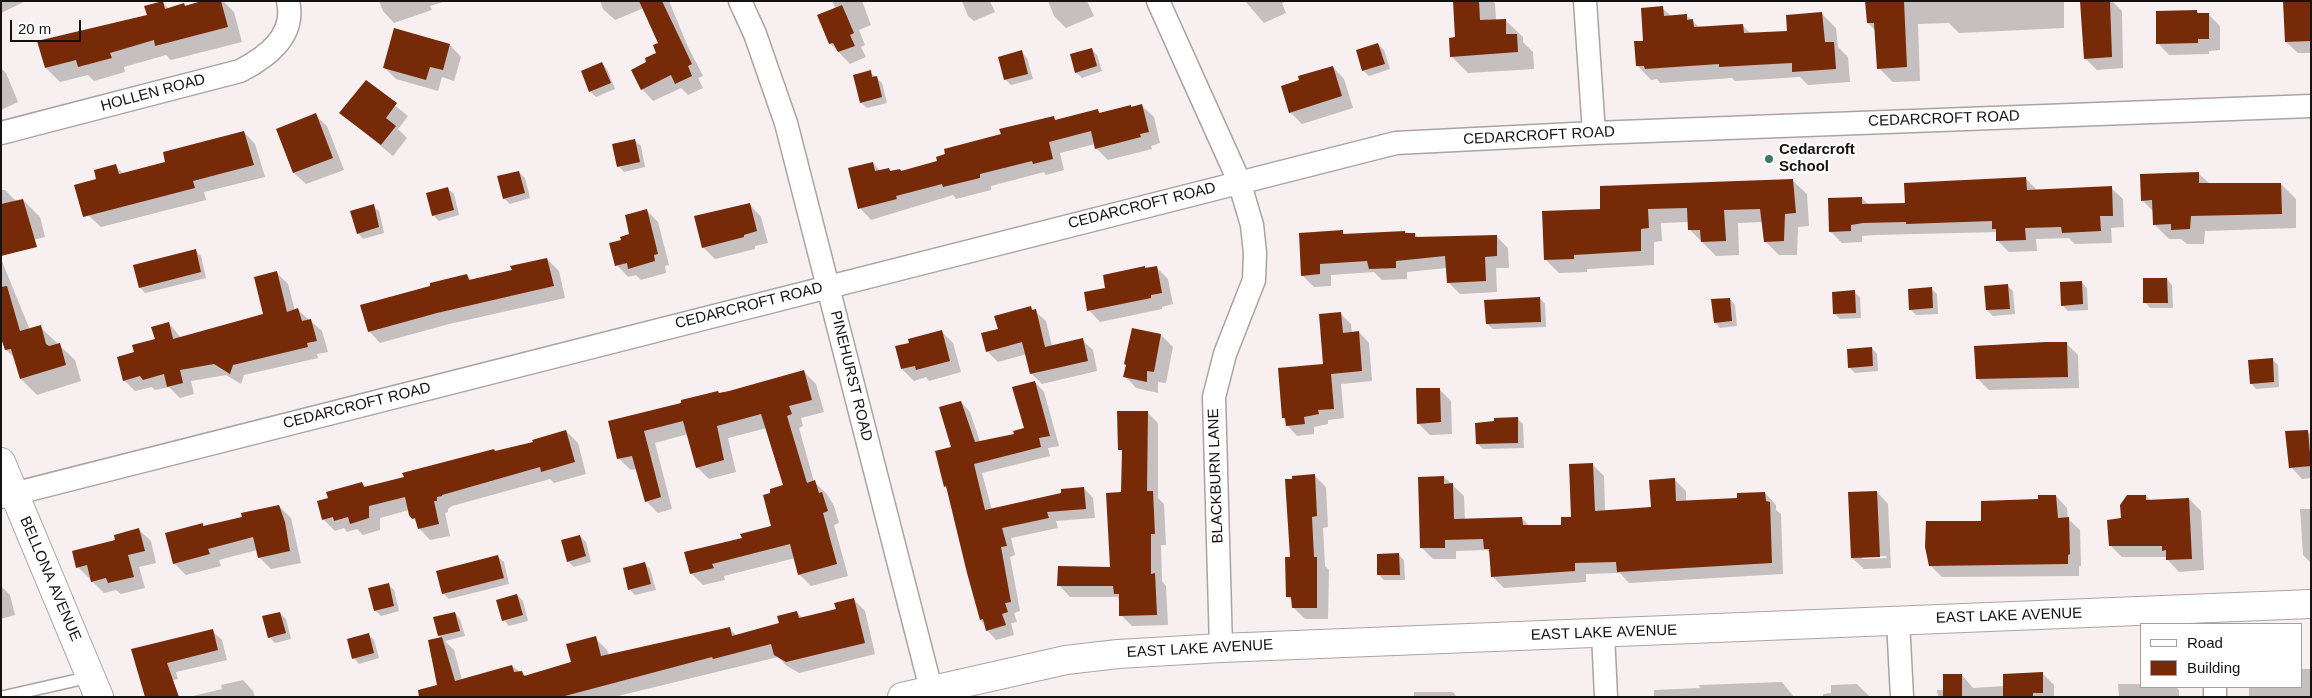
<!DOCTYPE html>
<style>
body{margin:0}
#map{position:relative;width:2312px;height:698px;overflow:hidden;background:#f7eff0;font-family:Helvetica,sans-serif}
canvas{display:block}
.frame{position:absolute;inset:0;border:2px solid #151212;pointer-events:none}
.legend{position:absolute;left:2140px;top:623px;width:162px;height:65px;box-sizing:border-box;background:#fff;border:1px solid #a1a0a0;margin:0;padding:6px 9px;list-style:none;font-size:15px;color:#151212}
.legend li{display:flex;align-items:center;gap:10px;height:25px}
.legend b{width:25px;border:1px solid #a1a0a0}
.scale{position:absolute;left:10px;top:20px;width:71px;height:22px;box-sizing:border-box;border:2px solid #151212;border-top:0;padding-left:6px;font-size:15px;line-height:18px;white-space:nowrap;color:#151212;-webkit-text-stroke:4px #fff;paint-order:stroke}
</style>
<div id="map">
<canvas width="2312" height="698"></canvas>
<div class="frame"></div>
<ul class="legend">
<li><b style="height:6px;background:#fff"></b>Road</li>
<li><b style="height:14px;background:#762a07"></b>Building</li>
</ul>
<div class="scale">20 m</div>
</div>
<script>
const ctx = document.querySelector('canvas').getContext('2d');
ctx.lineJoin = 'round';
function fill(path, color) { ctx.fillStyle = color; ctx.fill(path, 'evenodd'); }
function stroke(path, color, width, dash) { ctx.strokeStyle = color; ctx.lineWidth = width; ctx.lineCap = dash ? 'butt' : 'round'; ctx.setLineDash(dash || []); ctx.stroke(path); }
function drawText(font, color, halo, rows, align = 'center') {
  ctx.font = font + ' Helvetica,sans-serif'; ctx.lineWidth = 5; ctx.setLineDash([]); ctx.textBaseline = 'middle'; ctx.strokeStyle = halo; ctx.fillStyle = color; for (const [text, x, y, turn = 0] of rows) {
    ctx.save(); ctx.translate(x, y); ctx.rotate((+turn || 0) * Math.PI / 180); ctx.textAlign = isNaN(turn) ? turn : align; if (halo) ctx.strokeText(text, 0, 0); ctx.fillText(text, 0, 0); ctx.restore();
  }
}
const shadow = new Path2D(`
 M1,1h25l-25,12z
 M204,1h19l11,11 8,30 -71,18 -5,-5 -42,12 1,5 -31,9 -6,-6 -28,7 -14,-14 103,-52 14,-13 6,6z
 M379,1h64v1l-13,4 2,4 -38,13 -11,-12z
 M600,1h69l19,46 15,29 -5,2 5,10 -15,7 -7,-7 -28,13 -11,-12 6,-26 10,-9 2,-10 -16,-36 -29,12 -12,-11z
 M832,1h30l9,24 -12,5 6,15 -4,2 5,10 -16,7 -20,-21 6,-34z
 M962,1h28l5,11 -21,9 -6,-5z
 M1048,1h39l7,15 -28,12 -12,-12z
 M1245,1h42l-5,2 4,10 -22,10z
 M1455,1h38l2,3 1,16h9l18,17v5l10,10 1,17 -66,4 -17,-17 5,-17z
 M1874,1h190v27l-105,5 -10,-10 -31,1 2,57 -27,1 -14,-14 -3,-37 -8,-8z
 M2081,1h31l10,10 1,57 -26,2 -12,-12z
 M2311,1v52h-13l-12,-11z
 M1662,8l9,8 15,-1 14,13 43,-2 8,8 37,-2 34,-18 14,14 2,19 10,10 2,25 -42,3 -8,-8 -65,4 -3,-3 -72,5 -3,-4 -6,1 -14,-15 7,-23z
 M2197,11l3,3h8l12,12v24l-11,1v3l-40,1 -11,-12z
 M1378,44l6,6 6,19 -21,7 -6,-6z
 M450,45l11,12 -7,24 -12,-4 -4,14 -42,-12 -12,-12z
 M1091,49l6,6 5,16 -20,7 -6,-6z
 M1021,52l6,6 6,21 -22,6 -6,-6z
 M602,63l5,6 8,20 -19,8 -6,-6z
 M1333,67l11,12 9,29 -51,16 -12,-12z
 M1,68l5,5 12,29 -17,8z
 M870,72l12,11 5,20 -20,5 -6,-6z
 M366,82l42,34 -10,13 9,9 -14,18 -52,-43z
 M1131,106l2,2 9,-2 12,11 6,26 -9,3 1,3 -44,11 -12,-12 -1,-4 -35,9 4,17 -18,5 -2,-3 -53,14v4l-35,9 -3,-4 -82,25 -11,-12 13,-45 7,8 8,-2 3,3 9,-2 2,2 37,-10 63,-27 51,-18 4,4 40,-11 4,4z
 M315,115l12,11 17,44 -38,14 -12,-11 -17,-43z
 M244,132l11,12 10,33 -61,15 2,8 -105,27 -12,-11 -1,-4 10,-32 17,-14 9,8 43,-11z
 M635,141l6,5 4,21 -21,5 -5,-6z
 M519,172l6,6 5,20 -20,6 -6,-6z
 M2198,173l12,11h71l15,15v29l-91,3 -1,13h-17l-6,-5h-12l-15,-15v-12l-12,-12z
 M2025,178l13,13 73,-3 12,11 1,28 -13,1 1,15 -37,1 -6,-6 -33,1 1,12 -28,1 -12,-12v-8l-121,3 -14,1v6l-20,1 -12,-12 32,-33 7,7 38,-1z
 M1793,181l14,13 2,32 -11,1 -1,28h-18l-14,-14 -2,-19 -25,1 1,32 -23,1 -27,-27v-7l-28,1 1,18 -8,1v23l-67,4v3l-28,1 -13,-13 55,-50z
 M448,189l6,5 5,21 -20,6 -6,-6z
 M1,190h4l12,12 6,-2 17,17 5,20 -44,11z
 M750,205l11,12 7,26 -13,3v3l-40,10 -12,-12z
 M373,206l6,5 5,22 -21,6 -5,-6z
 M647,211l11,11 11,43 -4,1 1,7 -25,7 -5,-5 -8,2 -11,-12 5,-24 9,-6z
 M1342,231l4,4 58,-3 11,2 4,4 77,-2 12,12 1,20h-13l1,24 -37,2 -12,-12 -1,-14 -40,4v7l-25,1 -8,-8 -43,3v11l-17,1 -12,-12z
 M195,251l6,5 5,22 -61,15 -5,-6z
 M1,259l29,71 10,-3 35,33 6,21 -44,14 -16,-16 -6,-21 -9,-8 -5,-11z
 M547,259l12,12 6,27 -116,26 -69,19 -11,-12 98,-56 5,6 41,-10z
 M1156,267l12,12 5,25 -11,3v2l-62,13 -11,-12 18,-21z
 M277,273l11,11 7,27 3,-1 24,21 6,21 -11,2 1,4 -74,17 -3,9 -15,-9 -35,6 3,13 -14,4 -11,-11 -14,3 -3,-3 -17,4 -11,-11 11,-27 21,-13 13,-17 12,15 84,-23z
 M2167,279l5,6 1,23h-23l-5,-6z
 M2081,282l6,6 1,22 -20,1 -6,-6z
 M2007,285l6,6 2,23 -22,2 -6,-6z
 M1932,289l5,5 1,20 -22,1 -6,-6z
 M1854,292l6,5 1,21 -21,1 -6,-6z
 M1540,298l5,6 1,23 -53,2 -6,-5z
 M1730,299l5,6 2,21 -17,2 -5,-6z
 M1031,308l15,13 6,25 30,-6 11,10 4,21 -55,13 -11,-11 -4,-19 -29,8 -11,-11 12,-21z
 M1341,314l10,10 1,9 7,-1 10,11 3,38 -31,3 3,34 -16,2v4l-14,3v7l-17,2 -10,-11 -4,-8 42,-52z
 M1133,329l28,6 12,12 -7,36 -8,-1v11l-22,-5 -11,-12z
 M942,332l11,11 8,29 -32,9 -3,-4 -12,4 -12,-12 -5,-22z
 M2066,343l12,12 1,33 -90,2 -12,-12z
 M1872,348l5,6 1,17 -23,2 -6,-6z
 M2272,359l6,6 1,22 -23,2 -5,-6z
 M804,372l12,12 8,28 -23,6 2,8 -4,2 15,54 13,12 7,12 5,17 -5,2 14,51 -37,10 -12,-12 -4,-16 -71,18 1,4 -22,5 -12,-12 52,-34 29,-12 12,-41 -17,-58 -39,10 8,34 -27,7 -12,-12 -9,-33 -33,9 17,66 -14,4 -12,-12 -9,-32 -6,1 -13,-12 -8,-36z
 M1035,382l9,10 15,54 -11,2 2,8 -68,17 10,37 92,-22 9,10 2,20 -39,3 2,7 -47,10 4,17 -5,2 10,54 -6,2 3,9 -6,1 3,12 -18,5 -9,-10 -6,-10 -33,-130 -3,-4 16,-84 9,10 10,30 35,-7 11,-6z
 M1439,389l12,12 1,33 -22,1 -12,-12z
 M1147,412l11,11v75l6,6 2,41h-5l1,36 4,5 2,39 -36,1 -11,-11 -3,-18h-48l-11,-12 52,-17 11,-74 1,-42 -3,-3z
 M1517,418l6,6 1,24 -41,1 -6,-6z
 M566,431l12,12 8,31 -32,9 -4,-4 -98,27 -4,3v3l-3,1 5,23 -20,4 -11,-12 -10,-18 -29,8v12l-17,5 -6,-6 -10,3 -3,-4 -9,3 -12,-12 6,-20 33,-16 4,4 39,-9 129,-35z
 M2307,431l4,4v43l-9,1 -11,-12z
 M1592,464l12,12 1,35 47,-3 22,-29 12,12v11l53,-3 26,-6 11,12v5l5,4 2,60 -154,9 -9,-10 -34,1v8l-82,6 -11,-11 -2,-23 -4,-4 -31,1v8h-23l-11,-11 22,-71 20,19 1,24 57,-2 8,9 32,-1 11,-8z
 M1315,476l11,11 2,40 -5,1 2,38 4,4 -1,49h-23l-12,-12v-5l-6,-6 4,-37z
 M1877,492l11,12 3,64 -27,1 -12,-11zM1886,556l1,2 -25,1v-2z
 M2056,496l11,12 1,11 12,11 1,36h-2v10l-137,1 -11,-11 52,-44z
 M2146,496l5,5 38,-2 12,12 3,59 -25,2 -11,-12 -1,-3h-45l-12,-12 12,-26z
 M279,506l12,12 10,45 -30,6 -12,-12 -2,-7 -38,10 2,6 -35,9 -12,-12 28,-38 3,2 38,-9z
 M2300,509h11v54l-8,-8z
 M139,530l12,11 5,22 -17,4 6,21 -24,6 -5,-4 -12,3 -26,-26 39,-26z
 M580,536l6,6 5,20 -17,5 -6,-6z
 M1399,555l5,5 1,20h-21l-5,-5z
 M498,557l6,5 5,22 -60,15 -6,-6z
 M645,564l5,5 6,21 -21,5 -5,-5z
 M388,584l6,6 5,21 -18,5 -6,-6z
 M1,586l9,9 5,20 -14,4z
 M517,595l6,6 5,20 -19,5 -5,-6z
 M853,599l12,12 10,43 -76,19 -12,-7 -9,-9 -164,40h-174l2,-59 -3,-2 16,-23 5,6 5,17 -20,5 9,9 8,30 50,-14 14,10 47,-13 22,-25 12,12 2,5 121,-26 7,7 43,-12 17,-11 6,5 34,-8z
 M280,613l6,6 5,20 -16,4 -6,-6z
 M212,631l10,9 5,20 -51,12 2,7 -28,7 -10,-9z
 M368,634l6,6 5,18 -20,6 -5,-6z
 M2301,669h10v28h-62v-10h52z
 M2042,673l12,12v12h-116l-1,-7h7l18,-15 11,13 31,-2z
 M2140,676l1,11h35l3,3v7h-60l-1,-13h22z
 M243,680l10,11 2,6h-66l33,-8 -1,-4z
 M1782,682l12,15h-140v-7l46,-2 -1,-3z
 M1857,684l13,13h-47v-3l8,-1v-8z
 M1414,692h39l4,5h-48l5,-1z`);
const building = new Path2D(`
 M163,1l2,8 19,-6 1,3 17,-5h19l7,26 -73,19 -1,-6 -44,13 2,5 -34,9 -2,-7 -31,8 -8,-27 110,-26 -3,-9z
 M639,1h23l30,63 -4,2 4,10 -17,8 -4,-9 -30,15 -10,-20 15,-8 -1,-4 11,-5 -3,-8 5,-2z
 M1453,1h26l1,19 26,-1v15h11l1,18 -68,5 -1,-19 6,-1z
 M1865,1h39l3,66 -30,2 -3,-46h-7z
 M2080,1h30l2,56 -28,2z
 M2283,1h28v40l-26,1z
 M842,5l12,28 -4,2 5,11 -17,6 -5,-9 -4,1 -12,-29z
 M1663,6l1,10 23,-2v6l6,-1 1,8 49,-3 1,9 43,-2 -1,-16 36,-3 3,30h9l2,27 -44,3v-9l-73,4v-3l-74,5 -1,-3h-8l-2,-25h9l-2,-33z
 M2197,10v3h12v26h-11v4l-42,1v-33z
 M394,28l56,16 -7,26 -13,-3 -4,13 -43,-12z
 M1378,43l7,21 -23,7 -6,-21z
 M1092,48l5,18 -22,7 -5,-19z
 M1022,50l6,24 -24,6 -6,-23z
 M602,62l9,21 -22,9 -8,-21z
 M1333,66l9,30 -53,17 -8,-27 18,-6 -1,-4z
 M871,70l1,7 5,-1 5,21 -22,6 -7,-28z
 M366,80l31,23 -11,15 10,8 -15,19 -42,-32z
 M1142,104l7,28 -9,2 1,3 -46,12 -4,-18 -42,11 4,17 -20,5 -1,-3 -52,13v4l-37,9 -1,-3 -46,12 1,3 -39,10 -10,-41 25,-6 2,9 14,-3 1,3 10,-2 1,2 36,-10 -1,-4 9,-3 -1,-5 57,-15 -2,-5 55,-13 1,4 43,-11 1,4 32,-8v2z
 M316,113l17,45 -40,15 -17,-44z
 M244,131l10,34 -61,16 2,7 -112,29 -9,-32 22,-6 -2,-9 22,-6 3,10 46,-12 -2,-10z
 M635,139l5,23 -23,5 -5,-23z
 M519,171l6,22 -22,6 -6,-23z
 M2199,172v11h82l1,31 -91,2 -1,13 -19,1v-6l-18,1 -1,-25 -11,1 -1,-27z
 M2026,177l1,13 85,-4 1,30h-13l1,15 -39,2 -1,-6 -36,1 1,12 -30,1v-12h-4v-8l-86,3v-2l-43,1 -12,2v6l-22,1 -1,-34 34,-1v7l43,-1 -1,-20z
 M1793,179l3,34 -11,1 -1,27 -20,1 -4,-33 -36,1 2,31 -25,1 -1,-12h-12l-1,-22 -39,1 1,19 -8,1v22l-67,4v4l-30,1 -2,-49 58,-2v-23z
 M448,187l6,23 -22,6 -6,-23z
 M23,199l14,48 -36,9v-52z
 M750,203l7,28 -13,4v2l-42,11 -8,-32z
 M374,204l5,23 -22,7 -7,-23z
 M647,209l11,45 -4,1 1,6 -27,8 -1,-6 -12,3 -6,-23 12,-3 -1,-3 9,-3 -4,-19z
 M1343,230v4l62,-3v2h10v4l82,-2v21l-12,1 1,24 -39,2 -2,-27 -49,5v7l-27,1 -2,-8 -47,3v10l-19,2 -2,-43z
 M196,249l5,23 -62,16 -6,-23z
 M547,258l7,28 -117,27 -69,19 -8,-27 70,-19v-3l37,-9 2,6 43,-10 -2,-4z
 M1145,266v2l12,-2 5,27 -11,2v3l-64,13 -3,-19 21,-4 -2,-13z
 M277,271l10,41 11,-4 4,13 9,-2 6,22 -10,2 1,4 -75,18 -3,9 -16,-10 -34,6 3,13 -16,4 -3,-13 -21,6 -3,-4 -17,5 -6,-24 17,-5 -2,-7 23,-6 -4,-12 18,-5 4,17 90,-25 -9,-37z
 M2143,278h24l1,25h-25z
 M2082,281l1,23 -22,2 -1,-24z
 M2008,284l2,25 -24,1 -2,-24z
 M7,286l13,45 21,-6 5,19 3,2 11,-3 6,22 -46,14 -9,-30 -6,1 -4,-12v-51z
 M1932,287l1,21 -24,2 -1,-21z
 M1855,290l1,23 -23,1 -1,-22z
 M1540,297l1,25 -55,2 -2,-24z
 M1730,298l2,23 -18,2 -3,-24z
 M1031,306l1,4 4,-1 9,38 38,-9 5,23 -58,13 -8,-32 -36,10 -5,-19 17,-4 -4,-13z
 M1341,312l2,21 16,-2 3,40 -31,3 3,35 -16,1 1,4 -15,3 1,7 -19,2 -1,-8h-3l-4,-50 45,-4 -4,-50z
 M1132,328l29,6 -7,38 -7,-1v11l-24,-5 3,-12 -2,-1z
 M942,330l8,31 -34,9 -1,-4 -14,3 -6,-23 14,-3 -1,-4z
 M2046,342h21l1,35 -92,2 -2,-33z
 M1872,347l1,19 -25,2 -1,-19z
 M2273,358l1,24 -24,2 -2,-24z
 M804,370l8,30 -23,6 3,8 -5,2 20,67 8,-3 4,13 3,-1 6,19 -5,2 14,51 -39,11 -8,-31 -78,20 2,4 -24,6 -6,-22 58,-14 -2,-4 31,-8 -8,-31 7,-2v-4l13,-4 -22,-71 -44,12 7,34 -28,8 -13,-47 -39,10 17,66 -16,5 -13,-46 -15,3 -9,-38 73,-18v-3l37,-9 1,2 10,-2z
 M1035,381l15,55 -11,2 2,9 -67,17 11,46 76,-17v-4l23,-2 2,22 -39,3 2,6 -47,10 5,18 -6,1 10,55 -6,1 3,9 -6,2 4,11 -20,6 -3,-12 -3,1 -13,-47 -21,-87 -2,1 -9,-36 16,-4 -12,-40 22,-6 14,41 39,-8 -1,-3 11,-3 -12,-41z
 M1416,388h24l1,34 -24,2z
 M1117,411h31l-1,80h6l2,43h-4v40l4,-1 2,42 -38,1v-22h-5l-1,-8h-56l1,-20 52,1 -4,-74 15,-1 1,-42h-4z
 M1518,417v26l-42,1 -1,-21 19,-2v-3z
 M566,430l9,32 -34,10 -1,-5 -98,28v1l-5,1v4h-3l5,23 -21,5 -3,-11 -3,1 -3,-4 -4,-18 -36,9v12l-19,6 -2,-7 -14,4 -1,-4 -11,3 -5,-19 11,-3 -2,-6 36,-10 2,5 40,-10 -2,-4 92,-24 1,2 38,-9 -1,-2z
 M2308,430l3,36 -22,2 -4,-37z
 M1593,463l2,48 56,-4 -2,-27 26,-2 1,23 61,-3v-5l28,-1 1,9 4,1 2,61 -155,9 -1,-10 -41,1v8l-84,6 -2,-28h-5l-1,-10 -38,1v8h-25l-2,-71 26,-1v8l9,-1 1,36 68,-2 1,8h38v-8h10l-2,-53z
 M1315,474l2,42 -5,1 2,40h3v51h-25l-1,-11h-5l-1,-40h5l-5,-78h7v-3z
 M1877,491l3,66 -29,1 -3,-66z
 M2038,495h18l2,23 11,-1 1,37 -2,1v9l-139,2 -4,-19 1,-26h55v-20l57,-2z
 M2127,495h19v5l43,-2 3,61 -26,1v-10l-4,1v-5h-53l-2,-26 14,-2 -1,-13z
 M279,505l6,17 5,29 -32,7 -5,-21 -45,12 2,5 -37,10 -8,-31 38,-10v3l39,-9 -1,-4z
 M139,528l6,23 -17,4 6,22 -26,6 -2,-5 -15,4 -4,-17 -11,3 -4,-17 43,-11 -1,-5z
 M580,535l6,21 -19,6 -6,-22z
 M1399,553l1,22h-23v-21z
 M498,555l6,23 -62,16 -6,-23z
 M645,562l6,22 -23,6 -5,-22z
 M389,583l5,23 -20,5 -6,-23z
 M517,594l6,21 -21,6 -6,-21z
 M854,598l11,45 -79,19 -12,-7 -3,-11 -58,15 -1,-2 -151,40h-142l-1,-7 19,-5 -9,-45 14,-3 13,44 57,-16 2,7 8,-1 2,5 47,-14 -5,-18 30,-8 5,20 129,-29 2,9 47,-13 -2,-7 20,-5 2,7 37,-9 -2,-6z
 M280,612l6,21 -18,5 -6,-22z
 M455,612l5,19 -22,5 -5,-19z
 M213,629l5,21 -51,13 12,34h-34l-14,-48z
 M369,633l5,20 -22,6 -5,-20z
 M2043,672v21h-10v4h-30v-23z
 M1943,674h19v23h-19z`);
const lane = new Path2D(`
 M2,697l88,-20`);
const street = new Path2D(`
 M740,1l15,33 31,89 147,574
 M1158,1l81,180 13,44 3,28 -1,27 -29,74 -11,43 7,251
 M1585,1l9,132
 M1,133l239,-62c27,-14 56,-35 48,-70
 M1,497l1395,-354 198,-10 717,-27
 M1898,621l4,76
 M1603,633l3,64
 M2215,687v10`);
const secondary = new Path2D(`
 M1,462l98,235
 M902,697l164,-37 52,-6 103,-6 1090,-44`);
const markers = [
 [1769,159,5,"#3a7b6c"]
];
const streetNames = [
 ["HOLLEN ROAD",153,93,-15],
 ["CEDARCROFT ROAD",1944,119,-2],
 ["CEDARCROFT ROAD",1539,136,-3],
 ["CEDARCROFT ROAD",1142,206,-14],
 ["CEDARCROFT ROAD",749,306,-14],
 ["PINEHURST ROAD",851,376,76],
 ["CEDARCROFT ROAD",357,406,-14],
 ["BLACKBURN LANE",1216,476,-92],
 ["BELLONA AVENUE",50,579,67],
 ["EAST LAKE AVENUE",2009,616,-2],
 ["EAST LAKE AVENUE",1604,633,-2],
 ["EAST LAKE AVENUE",1200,649,-3]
];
const poiNames = [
 ["Cedarcroft",1779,150],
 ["School",1779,167]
];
fill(shadow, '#0003');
fill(building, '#762a07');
stroke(lane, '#aaa3a4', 14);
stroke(street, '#aaa3a4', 25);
stroke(secondary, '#aaa3a4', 30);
stroke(lane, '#fff', 11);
stroke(street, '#fff', 22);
stroke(secondary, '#fff', 28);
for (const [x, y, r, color] of markers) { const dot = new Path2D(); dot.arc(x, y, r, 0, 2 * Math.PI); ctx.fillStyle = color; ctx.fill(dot); stroke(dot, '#fff', 2); }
drawText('15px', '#151212', '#fff', streetNames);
drawText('bold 15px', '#151212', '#fff', poiNames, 'left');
</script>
